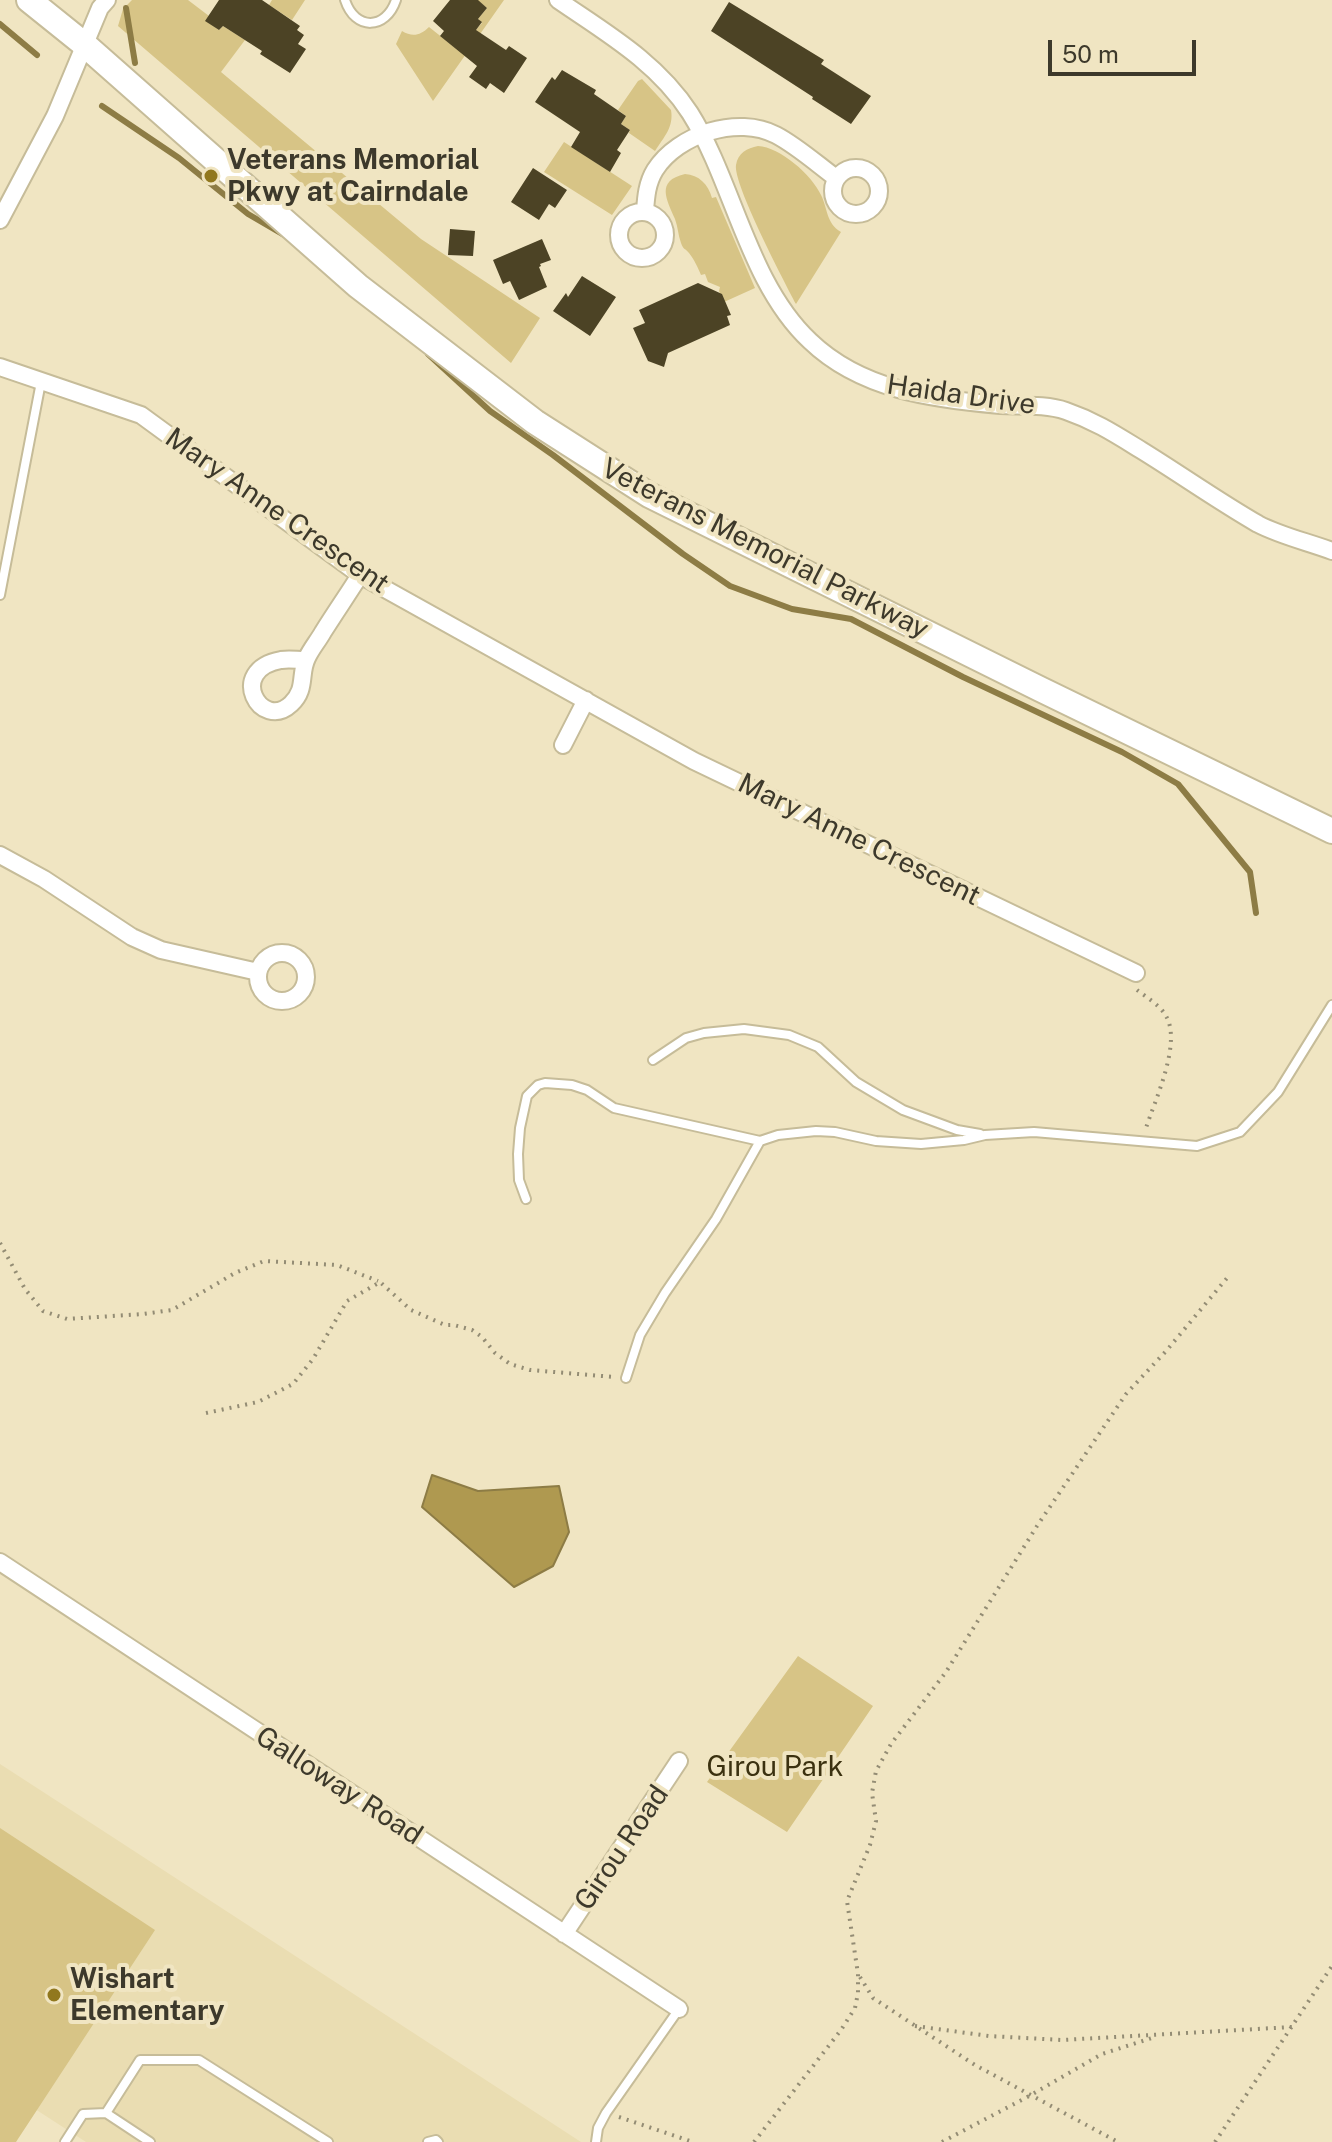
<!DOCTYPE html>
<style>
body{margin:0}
#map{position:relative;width:1332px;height:2142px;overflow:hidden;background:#f0e5c2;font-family:"Public Sans",sans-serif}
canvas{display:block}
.scale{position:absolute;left:1048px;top:40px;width:148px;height:36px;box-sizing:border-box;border:4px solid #3d392b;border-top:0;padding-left:10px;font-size:24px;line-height:28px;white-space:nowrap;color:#3d392b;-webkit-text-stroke:6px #f0e5c2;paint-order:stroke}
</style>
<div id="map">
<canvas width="1332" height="2142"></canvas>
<div class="scale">50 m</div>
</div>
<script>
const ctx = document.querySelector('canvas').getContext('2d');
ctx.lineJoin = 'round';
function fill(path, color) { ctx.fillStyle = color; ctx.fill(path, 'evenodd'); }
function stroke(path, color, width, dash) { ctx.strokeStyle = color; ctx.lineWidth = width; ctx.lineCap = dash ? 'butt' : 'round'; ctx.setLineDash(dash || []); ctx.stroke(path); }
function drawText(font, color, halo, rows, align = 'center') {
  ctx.font = font + ' "Public Sans",sans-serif'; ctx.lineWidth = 8; ctx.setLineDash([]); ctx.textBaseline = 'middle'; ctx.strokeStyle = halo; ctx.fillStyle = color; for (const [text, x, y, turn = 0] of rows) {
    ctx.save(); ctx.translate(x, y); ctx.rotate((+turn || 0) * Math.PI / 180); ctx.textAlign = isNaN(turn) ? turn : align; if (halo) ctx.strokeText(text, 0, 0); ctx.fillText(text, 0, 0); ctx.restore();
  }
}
const built = new Path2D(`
 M0,1764l111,72 470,306h-495l-51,-33 -35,33z`);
const green = new Path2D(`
 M132,0h56l21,16 -3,5 13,9 4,-4 22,14 -24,32 200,167 119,79 -29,45 -393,-337 5,-17z
 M272,0h33l-13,20 -23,-15z
 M477,0h27l-71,101 -37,-57 6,-13c10,6 18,5 27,-4l29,23 24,-27 -4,-4 9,-11z
 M642,79l29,31c3,17 -7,27 -16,41l-26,-18 1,-3 -9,-6 5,-8 -8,-6 20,-29z
 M564,142l68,44 -20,29 -68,-43z
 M758,146c22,1 54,29 63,49 7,14 5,28 20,37l-45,72c-12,-23 -63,-120 -60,-139 2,-12 11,-17 22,-19z
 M685,174c14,1 23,10 27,24l4,-1 39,91 -31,14 -5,-11 1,-4 -12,-5 -3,-8 -4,1c-3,-7 -7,-16 -12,-22 -5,-6 -5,-2 -8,-10 -3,-8 -3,-16 -6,-24 -8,-19 -20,-38 10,-45z
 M798,1656l75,50 -86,126 -80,-50z
 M0,1828l155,102 -139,212h-16z`);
const water = new Path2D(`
 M432,1475l46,16 81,-5 10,46 -16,34 -39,21 -92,-80z`);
const stream = new Path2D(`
 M126,8l9,55
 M0,24l37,31
 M102,106l77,52 69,56 36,21
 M428,354l62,57 63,44 130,99 47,32 62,23 59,10 112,58 159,75 56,32 72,88 6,41`);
const building = new Path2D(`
 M219,0h43l38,26 -3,4 7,5 -6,9 8,5 -16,24 -30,-19 2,-3 -39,-25 -4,4 -14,-9z
 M450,0h28l9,8 -9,11 4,3 -6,8 30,20 3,-4 18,12 -23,35 -14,-10 -4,6 -17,-12 8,-11 -37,-30 4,-5 -11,-10z
 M729,2l95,58 -3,4 50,32 -20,28 -39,-25 1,-2 -102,-66z
 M562,70l34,20 -2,4 32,22 -5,8 9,6 -13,20 4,3 -11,19 -39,-25 9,-15 -45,-30 17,-25 3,3z
 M533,168l34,22 -12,18 -6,-4 -10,16 -28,-18z
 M450,229l25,2 -2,25 -25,-1z
 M542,239l9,21 -11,4 1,2 -2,1 8,20 -28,13 -9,-19 -7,3 -10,-24z
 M582,276l34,21 -26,39 -37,-25 13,-18 2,4z
 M698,283l24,11 9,21 -4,1 3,9 -62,28 -4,14 -16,-6 -15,-33 12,-5 -6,-13z`);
const path = new Path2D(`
 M1137,990c9,7 23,15 29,26 16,27 -11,84 -20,112
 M0,1243l25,46 18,22 24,8 76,-5 29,-4 63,-37 29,-12 73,4 41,16
 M206,1413l52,-11 35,-18 20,-25 34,-58 33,-19 31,28 34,15h9l18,5 10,7 13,16 15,11 20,6 84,7
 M860,1977l13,21 102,67 143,77
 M915,2026l74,10 73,4 230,-13
 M619,2117l74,25
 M754,2142l87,-112 14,-22 3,-15v-19l-11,-73 23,-56 6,-24 -4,-28 4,-22 15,-27 55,-72 91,-146 89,-132 41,-44 60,-72
 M942,2142l89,-47 71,-41 53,-17
 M1215,2142l117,-176`);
const lane = new Path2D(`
 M345,0c10,31 41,30 51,0
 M0,595l41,-213
 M653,1060l33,-22 18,-5 40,-4 45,6 29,12 38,35 47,28 54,20 23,4
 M526,1199l-7,-19 -1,-26 2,-26 7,-32 11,-11 7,-2 27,2 15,5 27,18 146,33 18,-6 38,-4 19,1 41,9 45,3 43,-4 21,-5 49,-3 163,14 43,-14 38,-40 54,-87
 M626,1378l14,-43 25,-42 51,-74 44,-78
 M106,2113l34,-53h59l129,82
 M65,2142l18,-28 23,-1 44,29
 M428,2142l8,-2 2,2
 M596,2142l2,-14 8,-15 73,-104`);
const street = new Path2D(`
 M558,0c48,33 99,62 132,113 44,70 58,170 120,228 51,49 122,58 190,64 21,1 46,-1 66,6 29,10 49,23 75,39 39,24 77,51 117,74 23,12 50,18 74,27
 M833 191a23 23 0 1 1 46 0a23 23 0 1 1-46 0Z
 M645,211c1,-14 2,-28 10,-41 23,-36 83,-55 121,-35 21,11 41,29 60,43
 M619 235a23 23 0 1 1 46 0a23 23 0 1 1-46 0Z
 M0,220l55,-104 45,-108 7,-8
 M0,367l141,48 219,160 334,186 442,212
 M305,660c-8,0 -17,-1 -24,0 -55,10 -20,72 10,44 16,-15 8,-30 16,-46 4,-9 11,-17 16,-26 12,-19 25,-38 37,-57
 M563,745l23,-45
 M0,855l44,24 88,58 29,13 97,22
 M258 977a24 24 0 1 1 48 0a24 24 0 1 1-48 0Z
 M0,1562l679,447
 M564,1934l115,-173`);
const secondary = new Path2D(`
 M29,0l56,45 273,241 177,136 114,73 391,194 292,142`);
const markers = [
 [211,176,8,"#91781e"],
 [54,1995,8,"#91781e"]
];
const poiNames = [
 ["Veterans Memorial",227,160],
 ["Pkwy at Cairndale",227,192],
 ["Wishart",70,1979],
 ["Elementary",70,2011]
];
const streetNames = [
 ["Haida Drive",961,395,8],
 ["Mary Anne Crescent",277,511,35],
 ["Veterans Memorial Parkway",765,549,27],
 ["Mary Anne Crescent",859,840,26],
 ["Galloway Road",339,1786,33],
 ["Girou Road",622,1848,-56]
];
const parkNames = [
 ["Girou Park",775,1767]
];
fill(built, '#eaddb2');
fill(green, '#d7c486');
fill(water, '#af9950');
stroke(water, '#8d7c45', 2);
stroke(stream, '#8d7c45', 6);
fill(building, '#4c4325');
stroke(lane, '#c6bc99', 12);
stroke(street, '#c6bc99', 20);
stroke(secondary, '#c6bc99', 28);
stroke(path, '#938c74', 4, [2, 6]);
stroke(lane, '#fff', 8);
stroke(street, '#fff', 16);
stroke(secondary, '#fff', 24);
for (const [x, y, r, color] of markers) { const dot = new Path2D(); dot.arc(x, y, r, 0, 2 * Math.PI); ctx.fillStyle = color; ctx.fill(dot); stroke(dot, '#f0e5c2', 3); }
drawText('bold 28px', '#3d392b', '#f0e5c2', poiNames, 'left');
drawText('28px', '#3d392b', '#f0e5c2', streetNames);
drawText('28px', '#3b3110', '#f0e5c2', parkNames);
</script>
